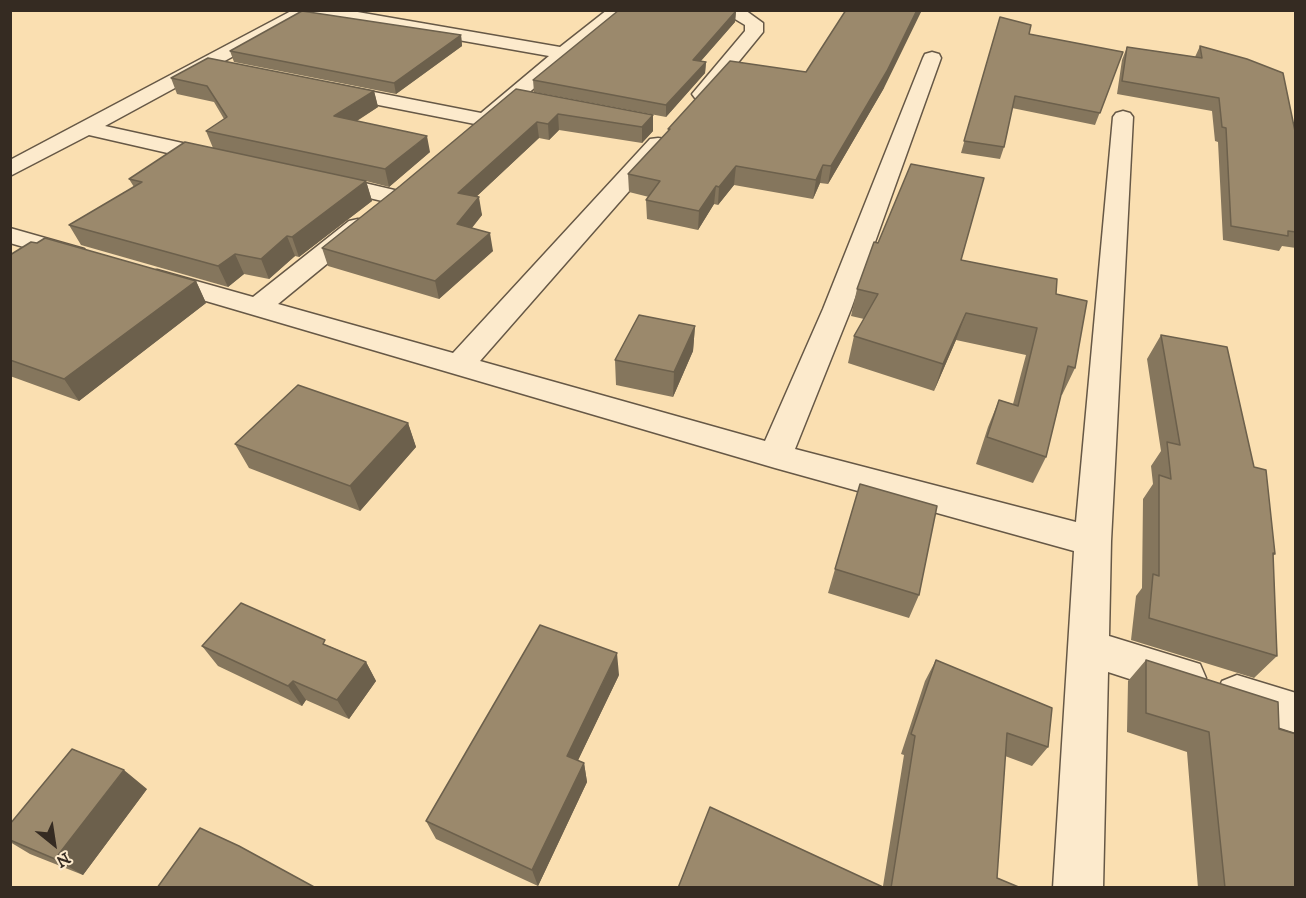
<!DOCTYPE html>
<style>
body{margin:0}
#map{position:relative;width:1306px;height:898px;overflow:hidden;background:#fadfb1;font-family:"IM FELL DW Pica",serif}
canvas{display:block}
.frame{position:absolute;inset:0;border:12px solid #352b22;pointer-events:none}
.north{position:absolute;left:24px;top:814px;width:60px;height:60px;-webkit-text-stroke:4px #fceacc;paint-order:stroke;rotate:150deg;font-size:16px;font-weight:700;line-height:24px;text-align:center;color:#352b22}
.north::after{content:'';display:block;margin:auto;width:21px;height:27px;background:#352b22;clip-path:polygon(50% 0,100% 100%,50% 72%,0 100%)}
</style>
<div id="map">
<canvas width="1306" height="898"></canvas>
<div class="frame"></div>
<div class="north">N</div>
</div>
<script>
const ctx = document.querySelector('canvas').getContext('2d');
ctx.lineJoin = 'round';
function stroke(path, color, width, dash) { ctx.strokeStyle = color; ctx.lineWidth = width; ctx.lineCap = dash ? 'butt' : 'round'; ctx.setLineDash(dash || []); ctx.stroke(path); }
function fill(path, color) { ctx.fillStyle = color; ctx.fill(path, 'evenodd'); }
const minor = new Path2D(`
 M293,10h53l214,37 47,-37h19l-134,114 -7,2 -152,-30 -7,-2 -3,-4 3,-4 7,-2 148,29 68,-57 -238,-42 -206,112 123,27 3,5 -3,5 -8,2 -131,-30 -79,41v-16z
 M720,10h25l18,13v9l-54,66h-14l-3,-4 53,-63v-6z
 M932,52l7,2 2,4 -90,251 -56,140 281,73 37,-405 3,-4 7,-2 7,2 3,4 -22,424 -2,95 91,28 6,14 -6,14 -15,5 -77,-25 -5,216h-50l21,-337 -299,-83 -627,-184 -4,-6 4,-6 9,-2 96,27 96,-76 9,-2 9,2 3,5 -3,5 -89,73 175,49 197,-214 8,-1 8,1 3,5 -3,5 -186,212 285,80 58,-132 100,-251 2,-4z
 M326,174l77,18 4,5 -4,5 -8,2 -77,-18 -4,-5 4,-5z
 M10,228l74,21 4,5 -4,5 -9,3 -65,-19z
 M1237,675l59,18v40l-74,-24 -6,-14 6,-14z`);
const wall = new Path2D(`
 M736,11l-1,11 -34,39 5,1 -1,11 -39,44 -132,-25 -1,-12z
 M1000,17l29,17 94,18 -28,73 -83,-17 -8,39 -4,12 -39,-6z
 M461,35l1,11 -66,48 -162,-32 -4,-11z
 M1200,46l96,90v112l-14,-2 -3,5 -56,-11 -5,-98 -3,-1 -3,-30 -95,-17 5,-34 5,-13 68,10z
 M171,78l203,13 4,16 -21,14 73,31 -41,35 -23,-6 6,20 -73,56 -4,-1 -26,23 -25,-5 -16,13 -147,-42 -12,-20 65,-38 -5,-8 84,-31 -7,-17 18,-12 -10,-17 -37,-8z
 M884,88l-56,96 -8,-1 -7,16 -79,-14 -16,20 -4,-1 -16,26 -51,-11 -1,-19 3,-3 -20,-5 -1,-18 40,-43v-2z
 M516,89l137,26v16l-11,12 -83,-13 -10,10 -10,-2 -63,59 6,18 -10,13 21,23 -54,48 -111,-33 -6,-18 78,-62z
 M10,255l186,26 10,22 -127,98 -69,-25z
 M961,260l95,34 19,74 -13,27h-1l-15,62 -13,26 -57,-19 12,-37 11,-27 14,4 13,-49 -70,-15 -22,51 -86,-28 6,-27 10,-17 -13,-3 6,-27z
 M695,326l-2,25 -20,46 -57,-12 -1,-25z
 M1161,335l93,132 21,87 -2,2 4,100 -23,22 -123,-38 5,-44 6,-8 1,-89 10,-15 -2,-18 10,-15 -14,-92z
 M408,423l8,24 -56,64 -111,-43 -14,-24z
 M860,484l59,111 -10,23 -81,-25z
 M202,646h127l37,16 10,19 -27,38 -43,-19 -4,6 -84,-40z
 M936,660l112,87 -16,19 -27,-10 -8,122 24,10h-343l205,-2 21,-131 -3,-1 24,-73z
 M1146,660l133,69 17,159h-98l-11,-136 -60,-20 1,-51z
 M619,675l-41,85 6,3 3,19 -49,104 -102,-47 -10,-18z
 M147,789l-64,86 -53,-21 -20,-12v-18z`);
const shadedWall = new Path2D(`
 M917,10h5l-38,78 -56,96 3,-18z
 M736,11l-1,11 -43,49 1,-11z
 M461,35l1,11 -66,48 -2,-11z
 M706,62l-1,11 -39,44v-12z
 M374,91l4,16 -39,25 -5,-16z
 M558,114l1,16 -10,10 -1,-16z
 M653,115v16l-11,12v-16z
 M537,122l2,16 -78,73 -3,-18z
 M427,136l3,16 -41,35 -4,-18z
 M823,165l-3,18 -7,16 3,-19z
 M736,166l-2,19 -16,20 1,-18z
 M366,181l6,20 -73,56 -7,-20z
 M716,186l-2,18 -16,26 1,-19z
 M479,197l3,18 -21,26 -4,-17z
 M490,233l3,18 -54,48 -4,-18z
 M287,236l8,20 -26,23 -8,-20z
 M235,254l9,20 -16,13 -10,-21z
 M196,281l10,22 -127,98 -15,-22z
 M966,313l-10,27 -22,51 9,-27z
 M695,326l-2,25 -20,46 1,-25z
 M408,423l8,24 -56,64 -10,-25z
 M617,653l2,22 -48,100 -4,-19z
 M366,662l10,19 -27,38 -12,-19z
 M293,681l13,19 -4,6 -14,-20z
 M584,763l3,19 -49,104 -6,-16z
 M124,770l23,19 -64,86 -28,-16z`);
const building = new Path2D(`
 M619,10h116l1,1 -43,49 13,2 -40,43 -133,-25z
 M846,10h71l-30,61 -56,95 -8,-1 -7,15 -80,-14 -17,21 -3,-1 -17,25 -53,-11 14,-19 -32,-7 42,-45h-2l62,-68 76,11z
 M302,11l159,24 -67,48 -164,-32z
 M1000,17l31,8 -2,9 94,18 -23,61 -85,-17 -11,51 -40,-6z
 M1200,46l47,13 36,14 13,63v96l-8,-1v5l-57,-10 -5,-98 -4,-1 -3,-29 -97,-17 5,-34 75,11z
 M208,58l166,33 -40,25 93,20 -42,33 -179,-38 21,-14 -20,-31 -36,-8z
 M516,89l137,26 -11,12 -84,-13 -10,10 -11,-2 -79,71 21,4 -22,27 33,9 -55,48 -113,-33 78,-62z
 M185,142l181,39 -74,56 -5,-1 -26,23 -26,-5 -17,12 -149,-41 73,-43 -13,-3z
 M911,164l73,14 -23,82 96,19 -1,15 31,7 -12,67 -7,-2 -22,91 -59,-20 12,-37 19,6 19,-78 -71,-15 -23,51 -89,-28 24,-42 -21,-5 17,-47 4,1z
 M45,238l151,43 -132,98 -54,-19v-105l21,-13 6,1z
 M639,315l56,11 -21,46 -59,-12z
 M1161,335l66,12 27,120 12,3 9,84 -2,-1 4,103 -128,-38 4,-44 6,2v-101l12,4 -4,-37 13,3z
 M298,385l110,38 -58,63 -115,-42z
 M860,484l77,22 -18,89 -84,-26z
 M241,603l84,37 -2,4 43,18 -29,38 -44,-19 -5,5 -86,-40z
 M540,625l77,28 -50,103 17,7 -52,107 -106,-49z
 M936,660l116,48 -4,39 -41,-14 -10,145 24,10h-130l24,-152 -4,-2z
 M1146,660l132,42 1,27 17,5v154h-71l-16,-156 -63,-19z
 M72,749l52,21 -69,89 -45,-19v-16z
 M710,807l175,81h-207z
 M200,828l39,18 77,42h-159z`);
stroke(minor, '#665846', 3);
fill(minor, '#fceacc');
fill(wall, '#85765d');
fill(shadedWall, '#6c604c');
fill(building, '#9b896c');
stroke(building, '#6c604c', 1.5);
</script>
